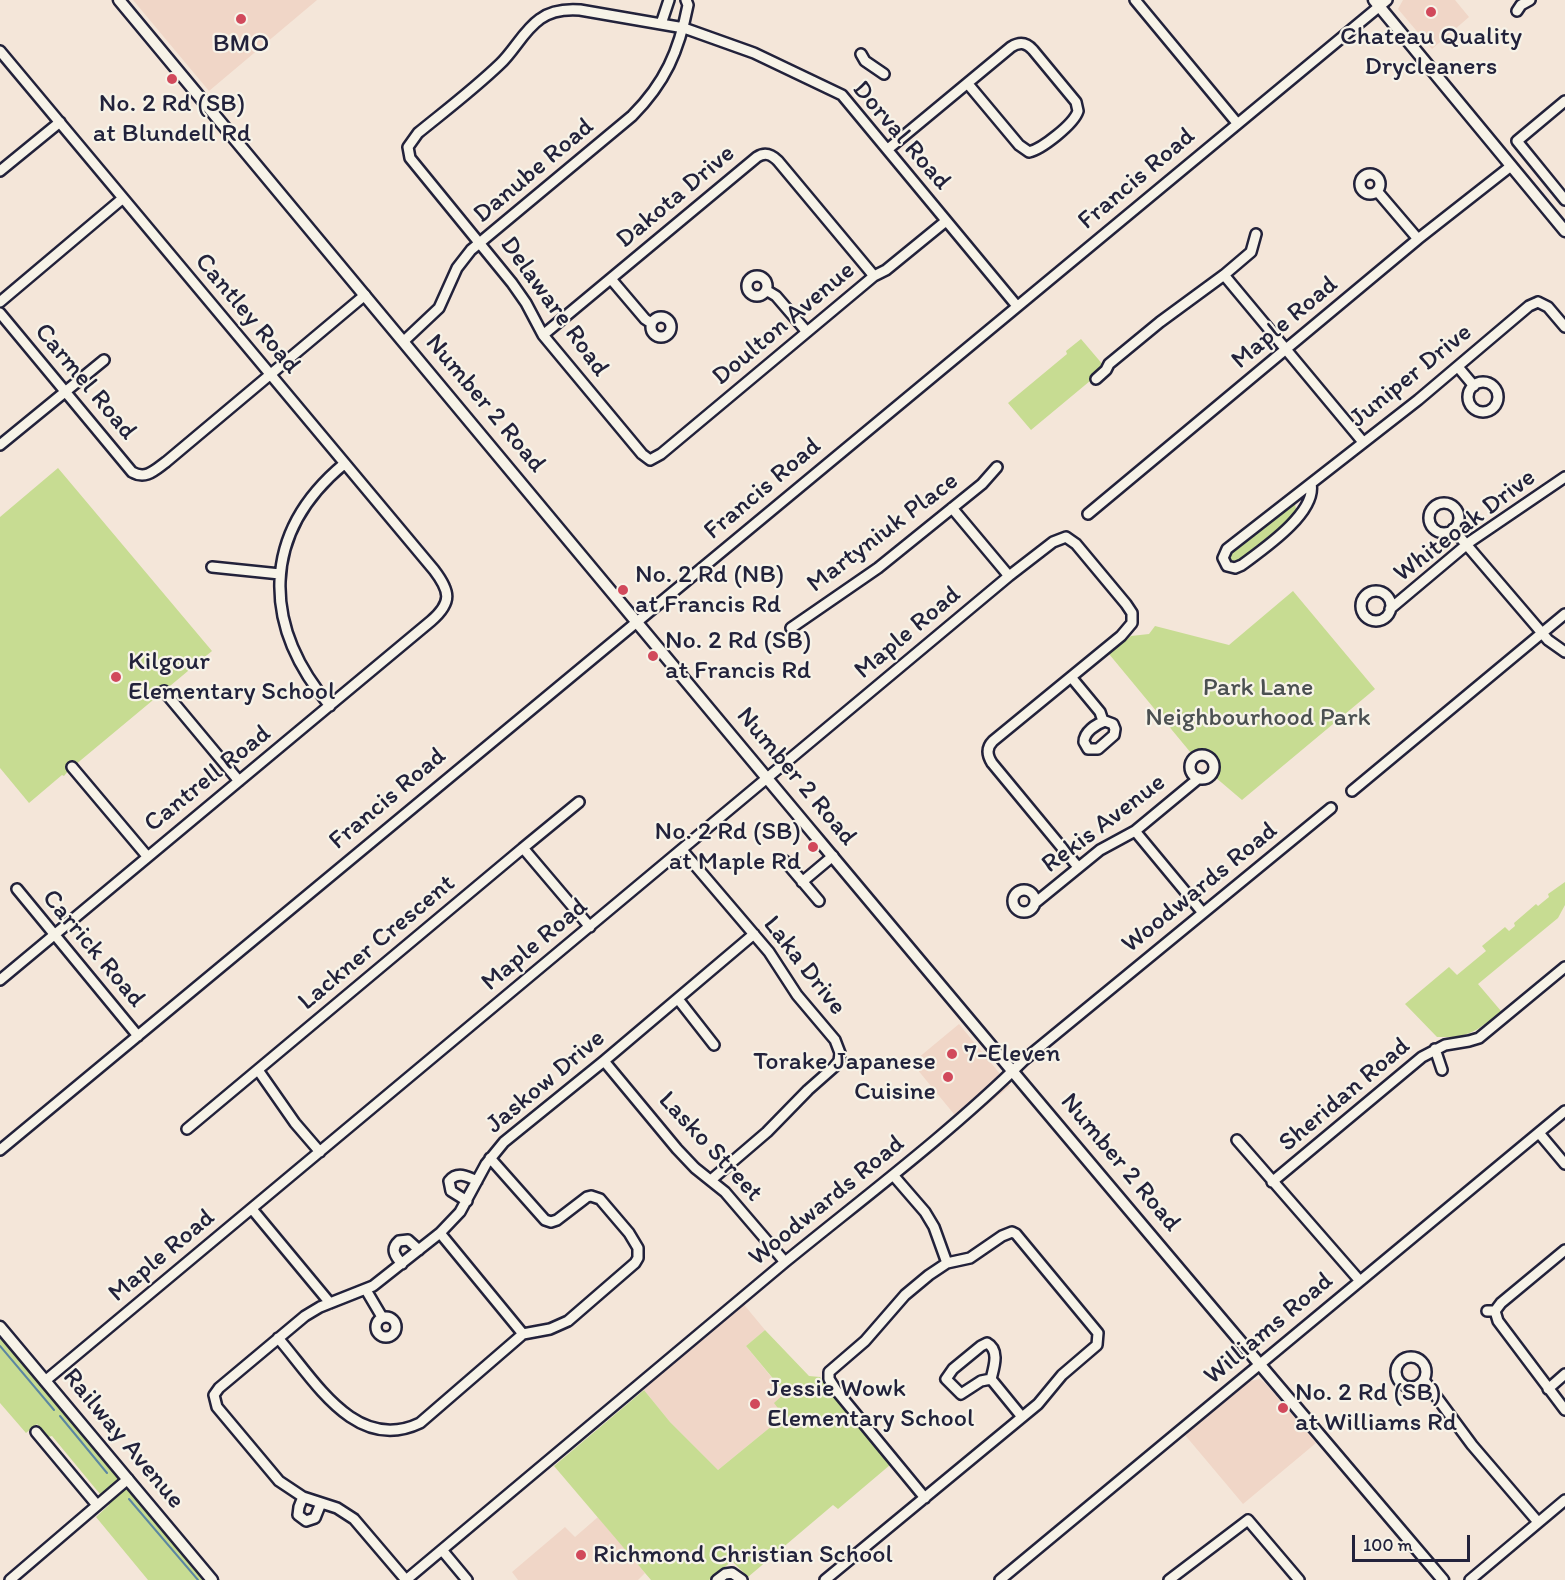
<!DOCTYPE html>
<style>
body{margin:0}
#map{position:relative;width:1565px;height:1580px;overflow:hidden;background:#f4e6d9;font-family:Itim,sans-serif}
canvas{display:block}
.scale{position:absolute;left:1352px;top:1535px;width:118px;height:27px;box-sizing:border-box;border:3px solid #22223b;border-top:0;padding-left:8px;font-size:18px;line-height:21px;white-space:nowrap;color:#22223b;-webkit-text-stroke:4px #f7f3e8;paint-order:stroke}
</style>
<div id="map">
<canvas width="1565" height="1580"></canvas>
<div class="scale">100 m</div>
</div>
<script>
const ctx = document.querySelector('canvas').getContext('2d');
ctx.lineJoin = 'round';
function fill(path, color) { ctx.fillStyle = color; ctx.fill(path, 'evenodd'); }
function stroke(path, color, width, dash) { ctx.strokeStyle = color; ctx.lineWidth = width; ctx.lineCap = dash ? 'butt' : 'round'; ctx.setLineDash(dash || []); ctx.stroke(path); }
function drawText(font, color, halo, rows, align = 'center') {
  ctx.font = font + ' Itim,sans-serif'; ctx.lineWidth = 4.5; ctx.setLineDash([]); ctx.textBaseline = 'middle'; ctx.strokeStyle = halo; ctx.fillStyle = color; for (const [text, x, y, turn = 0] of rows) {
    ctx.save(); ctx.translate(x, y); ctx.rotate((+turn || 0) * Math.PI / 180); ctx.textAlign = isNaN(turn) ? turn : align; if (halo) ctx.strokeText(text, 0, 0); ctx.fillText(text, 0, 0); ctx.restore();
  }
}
const built = new Path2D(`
 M133,0h184l-108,91z
 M1403,0h52l14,17 -37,32 -34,-40z
 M959,1024l51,62 -47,39 -51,-62z
 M741,1301l24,29 -19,16 39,48 -1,22 -66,54 -48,-48 -30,-37z
 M1260,1379l6,5 50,59 -73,61 -58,-69 65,-54z
 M598,1517l47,56 -7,7h-120l-6,-8 53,-45 10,10z`);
const green = new Path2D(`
 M1081,339l23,27 -2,5 -71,59 -23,-27 59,-49 -1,-3z
 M58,468l154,183 -143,119 -5,6 -2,-1 -33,28 -29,-35v-251z
 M1295,504l1,5 -9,15 -48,37 -5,2 -4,-2 -1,-6 2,-4 60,-46z
 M1293,591l82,98 -133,111 -27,-23 4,-10 -5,-13 -11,-5 -12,4 -82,-99 22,-18 18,-2 6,-8 74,19z
 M1565,882v23l-7,13 -80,66 23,27c-24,20 -31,27 -64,26l-32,-33 44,-37 8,8 29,-24 -4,-5 23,-19 4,4 6,-5 -1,-3 22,-19 2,2 11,-9 -1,-3z
 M765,1330l44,46 11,1 70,88 -52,44 -5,-4 -85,72 -16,-16 -23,19h-58l-97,-114 90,-76 26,32 48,48 66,-54 -10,-13 11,-10 -39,-47z
 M0,1338l203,242h-55l-52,-63 13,-12 -57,-69 -4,1 -11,-13 -11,9 -26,-30z`);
const stream = new Path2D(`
 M0,1346l54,64
 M60,1416l47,57
 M129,1499l69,81`);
const minor = new Path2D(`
 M1135,0l102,123
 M1517,11l4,-6 9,-5
 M661,24l8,-24
 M0,51l434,519c16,21 19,32 -3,51l-431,359
 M861,54l4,7 19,13
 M1565,101l-48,40 48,59
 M888,149l123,-102c8,-5 15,-5 22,3l43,52 2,9c-4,13 -36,38 -49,41l-10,-7 -51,-61
 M0,171l60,-49
 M1360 184a10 10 0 1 1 20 0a10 10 0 1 1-20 0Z
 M1377,191l41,48
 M946,221l-60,49 -12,6 -213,178 -11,6 -8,-6 -99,-119 -17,-32 -14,-20 -102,-125 -2,-11 10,-14c27,-22 56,-44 82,-69 14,-13 24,-34 40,-45 12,-9 26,-10 40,-9l104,18 70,25 88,42 175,211
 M1224,275l139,167
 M747 286a10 10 0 1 1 20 0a10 10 0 1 1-20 0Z
 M611,279l34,40 6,4
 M766,290l10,6 31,36
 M0,302l122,-103
 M1538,302l10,5 17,20
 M0,313l132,159c14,8 23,-2 34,-10l199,-167
 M651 327a10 10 0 1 1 20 0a10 10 0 1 1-20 0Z
 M543,335l214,-178c8,-5 14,-3 21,4l96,115
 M404,341l35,-33 18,-40 14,-18 161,-134c33,-33 47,-65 56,-111l-2,-5
 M1458,367l16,19
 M1096,379l10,-9 3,-6 51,-42 64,-47 27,-23 5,-18
 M1468 397a15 15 0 1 1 30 0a15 15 0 1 1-30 0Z
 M0,445l104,-85
 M1311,484c6,29 -49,66 -69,81l-7,3 -8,-2 -4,-8 4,-9 191,-149 111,-94 9,-4
 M1429 518a15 15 0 1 1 30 0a15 15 0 1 1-30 0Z
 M952,508l57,68
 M1088,514l330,-275 93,-73
 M1453,529l95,111 17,12
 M212,567l68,7
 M1361 606a15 15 0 1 1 30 0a15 15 0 1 1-30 0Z
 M1390,609l81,-68 94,-64
 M791,628l87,-60 104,-84 15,-17
 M1071,677l29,35 3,9
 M164,691l75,90
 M330,706c-68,-80 -70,-172 14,-242
 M1105,721l8,3 2,5 -1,6 -16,14h-10l-4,-7c0,-10 12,-18 21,-21z
 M1190 767a12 12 0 1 1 24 0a12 12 0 1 1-24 0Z
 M72,767l75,89
 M1352,791l213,-177
 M1135,831l68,82
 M523,848l56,-46
 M682,850l87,102 28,43 38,45 5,13 -1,8 -5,6 -26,23 -41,42 -56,48
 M785,861l34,40
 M802,882l31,-26
 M17,889l121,147
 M1013 901a11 11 0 1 1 22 0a11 11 0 1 1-22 0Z
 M1035,903l65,-53 35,-19 64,-53
 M678,999l36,46
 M1435,1049l7,21
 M604,1061l73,88 18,19 30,24 60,70
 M258,1070l37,53 25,29
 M187,1129l336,-281 67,79
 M1539,1133l26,31
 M1237,1140l123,141
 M0,1150l1387,-1150
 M893,1175l32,37 9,15 13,36
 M1272,1182l150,-125 23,-12 24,-4 10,-3 86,-71
 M467,1201l-16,-10 -2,-10c8,-10 18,-5 28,0
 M252,1209l78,94
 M440,1233l83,101
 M402,1264c-7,-8 -12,-15 -3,-23l9,-1 11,10
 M366,1290l16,27
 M1487,1311h8l3,10 67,89
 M1495,1311l6,-8 64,-53
 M376 1327a10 10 0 1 1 20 0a10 10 0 1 1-20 0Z
 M278,1338c36,41 77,116 142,85l103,-89 27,-5 18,-8 67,-58 3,-5v-10l-9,-15 -29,-34 -9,-3 -4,1 -30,23 -6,2 -6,-2 -55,-62
 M1396 1372a15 15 0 1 1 30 0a15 15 0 1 1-30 0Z
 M991,1379c3,-12 9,-29 -4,-36l-6,3 -28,23 -7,10 15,15 20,-13 10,-2 31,38
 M1424,1380l48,65 66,77
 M45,1381l964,-805 44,-34 13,-5 10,7 50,60 6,9v10l-11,13 -128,105c-7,7 -6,14 -1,22l86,104
 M1548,1389l17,-15
 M214,1395l5,-7 86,-72 15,-9 53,-21 67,-53 20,-21 26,-48 18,-22 100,-81 150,-127
 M214,1395l3,12 62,74 24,16 34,11 17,11 52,61
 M36,1432l61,73
 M303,1497l-4,10 -1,8 8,6 9,-3 6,-15
 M442,1550l25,30
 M10,1580l118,-101
 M406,1580c127,-105 252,-213 379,-318 81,-66 165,-129 239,-202l307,-252
 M717,1580l8,-6 7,-1 10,7
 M825,1580l213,-176 24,-29 35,-30 1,-12 -82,-99 -4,-2 -10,4 -32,22 -23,5 -18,12 -24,20 -40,46 -36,31v7l7,11 89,108
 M1000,1580l565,-469
 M1169,1580l79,-60 51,60
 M1470,1580l95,-80`);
const major = new Path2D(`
 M119,0c439,528 878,1057 1324,1580
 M1374,0l191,231
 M0,1327l212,253`);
const markers = [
 [1431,12,6,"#d1495b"],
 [241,19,6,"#d1495b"],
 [172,79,6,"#d1495b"],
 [623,590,6,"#d1495b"],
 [653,656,6,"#d1495b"],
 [116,677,6,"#d1495b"],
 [813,847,6,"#d1495b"],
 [952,1054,6,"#d1495b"],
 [948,1077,6,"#d1495b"],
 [755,1404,6,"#d1495b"],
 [1283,1408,6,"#d1495b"],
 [581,1555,6,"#d1495b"]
];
const poiNames = [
 ["Chateau Quality",1431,37,"center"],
 ["Drycleaners",1431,67,"center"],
 ["BMO",241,44,"center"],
 ["No. 2 Rd (SB)",172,104,"center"],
 ["at Blundell Rd",172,134,"center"],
 ["No. 2 Rd (NB)",635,575],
 ["at Francis Rd",635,605],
 ["No. 2 Rd (SB)",665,641],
 ["at Francis Rd",665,671],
 ["Kilgour",128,662],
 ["Elementary School",128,692],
 ["No. 2 Rd (SB)",801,832,"right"],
 ["at Maple Rd",801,862,"right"],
 ["7-Eleven",964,1054],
 ["Torake Japanese",936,1062,"right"],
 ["Cuisine",936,1092,"right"],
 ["Jessie Wowk",767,1389],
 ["Elementary School",767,1419],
 ["No. 2 Rd (SB)",1295,1393],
 ["at Williams Rd",1295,1423],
 ["Richmond Christian School",593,1555]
];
const streetNames = [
 ["Dorval Road",901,136,49],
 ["Danube Road",534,171,-40],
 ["Francis Road",1137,179,-40],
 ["Dakota Drive",676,197,-40],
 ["Delaware Road",554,307,54],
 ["Cantley Road",247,314,50],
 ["Maple Road",1285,323,-40],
 ["Doulton Avenue",784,324,-40],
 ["Juniper Drive",1411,376,-39],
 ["Carmel Road",85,382,50],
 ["Number 2 Road",485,404,50],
 ["Francis Road",763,489,-40],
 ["Whiteoak Drive",1465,526,-37],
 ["Martyniuk Place",883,533,-37],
 ["Maple Road",908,633,-40],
 ["Number 2 Road",796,777,50],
 ["Cantrell Road",208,779,-39],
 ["Francis Road",388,799,-40],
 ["Rekis Avenue",1104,824,-37],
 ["Woodwards Road",1200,888,-39],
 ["Lackner Crescent",377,943,-40],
 ["Maple Road",535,945,-40],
 ["Carrick Road",93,949,50],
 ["Laka Drive",804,966,52],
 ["Jaskow Drive",546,1082,-40],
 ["Sheridan Road",1345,1095,-40],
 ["Lasko Street",710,1147,47],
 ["Number 2 Road",1120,1163,50],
 ["Woodwards Road",827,1201,-39],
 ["Maple Road",162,1256,-40],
 ["Williams Road",1269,1329,-40],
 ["Railway Avenue",123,1439,50]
];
const parkNames = [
 ["Park Lane",1258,688],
 ["Neighbourhood Park",1258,718]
];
fill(built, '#f0d6c7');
fill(green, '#c7dc92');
stroke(stream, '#5c87a1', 2);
stroke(minor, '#22223b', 14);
stroke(major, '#22223b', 15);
stroke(minor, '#f7f3e8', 9);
stroke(major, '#f7f3e8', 10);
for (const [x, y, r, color] of markers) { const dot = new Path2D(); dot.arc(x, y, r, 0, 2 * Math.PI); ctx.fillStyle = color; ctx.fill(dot); stroke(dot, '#f7f3e8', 2); }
drawText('26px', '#22223b', '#f7f3e8', poiNames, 'left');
drawText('26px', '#22223b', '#f7f3e8', streetNames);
drawText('26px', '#4b5051', '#f7f3e8', parkNames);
</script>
